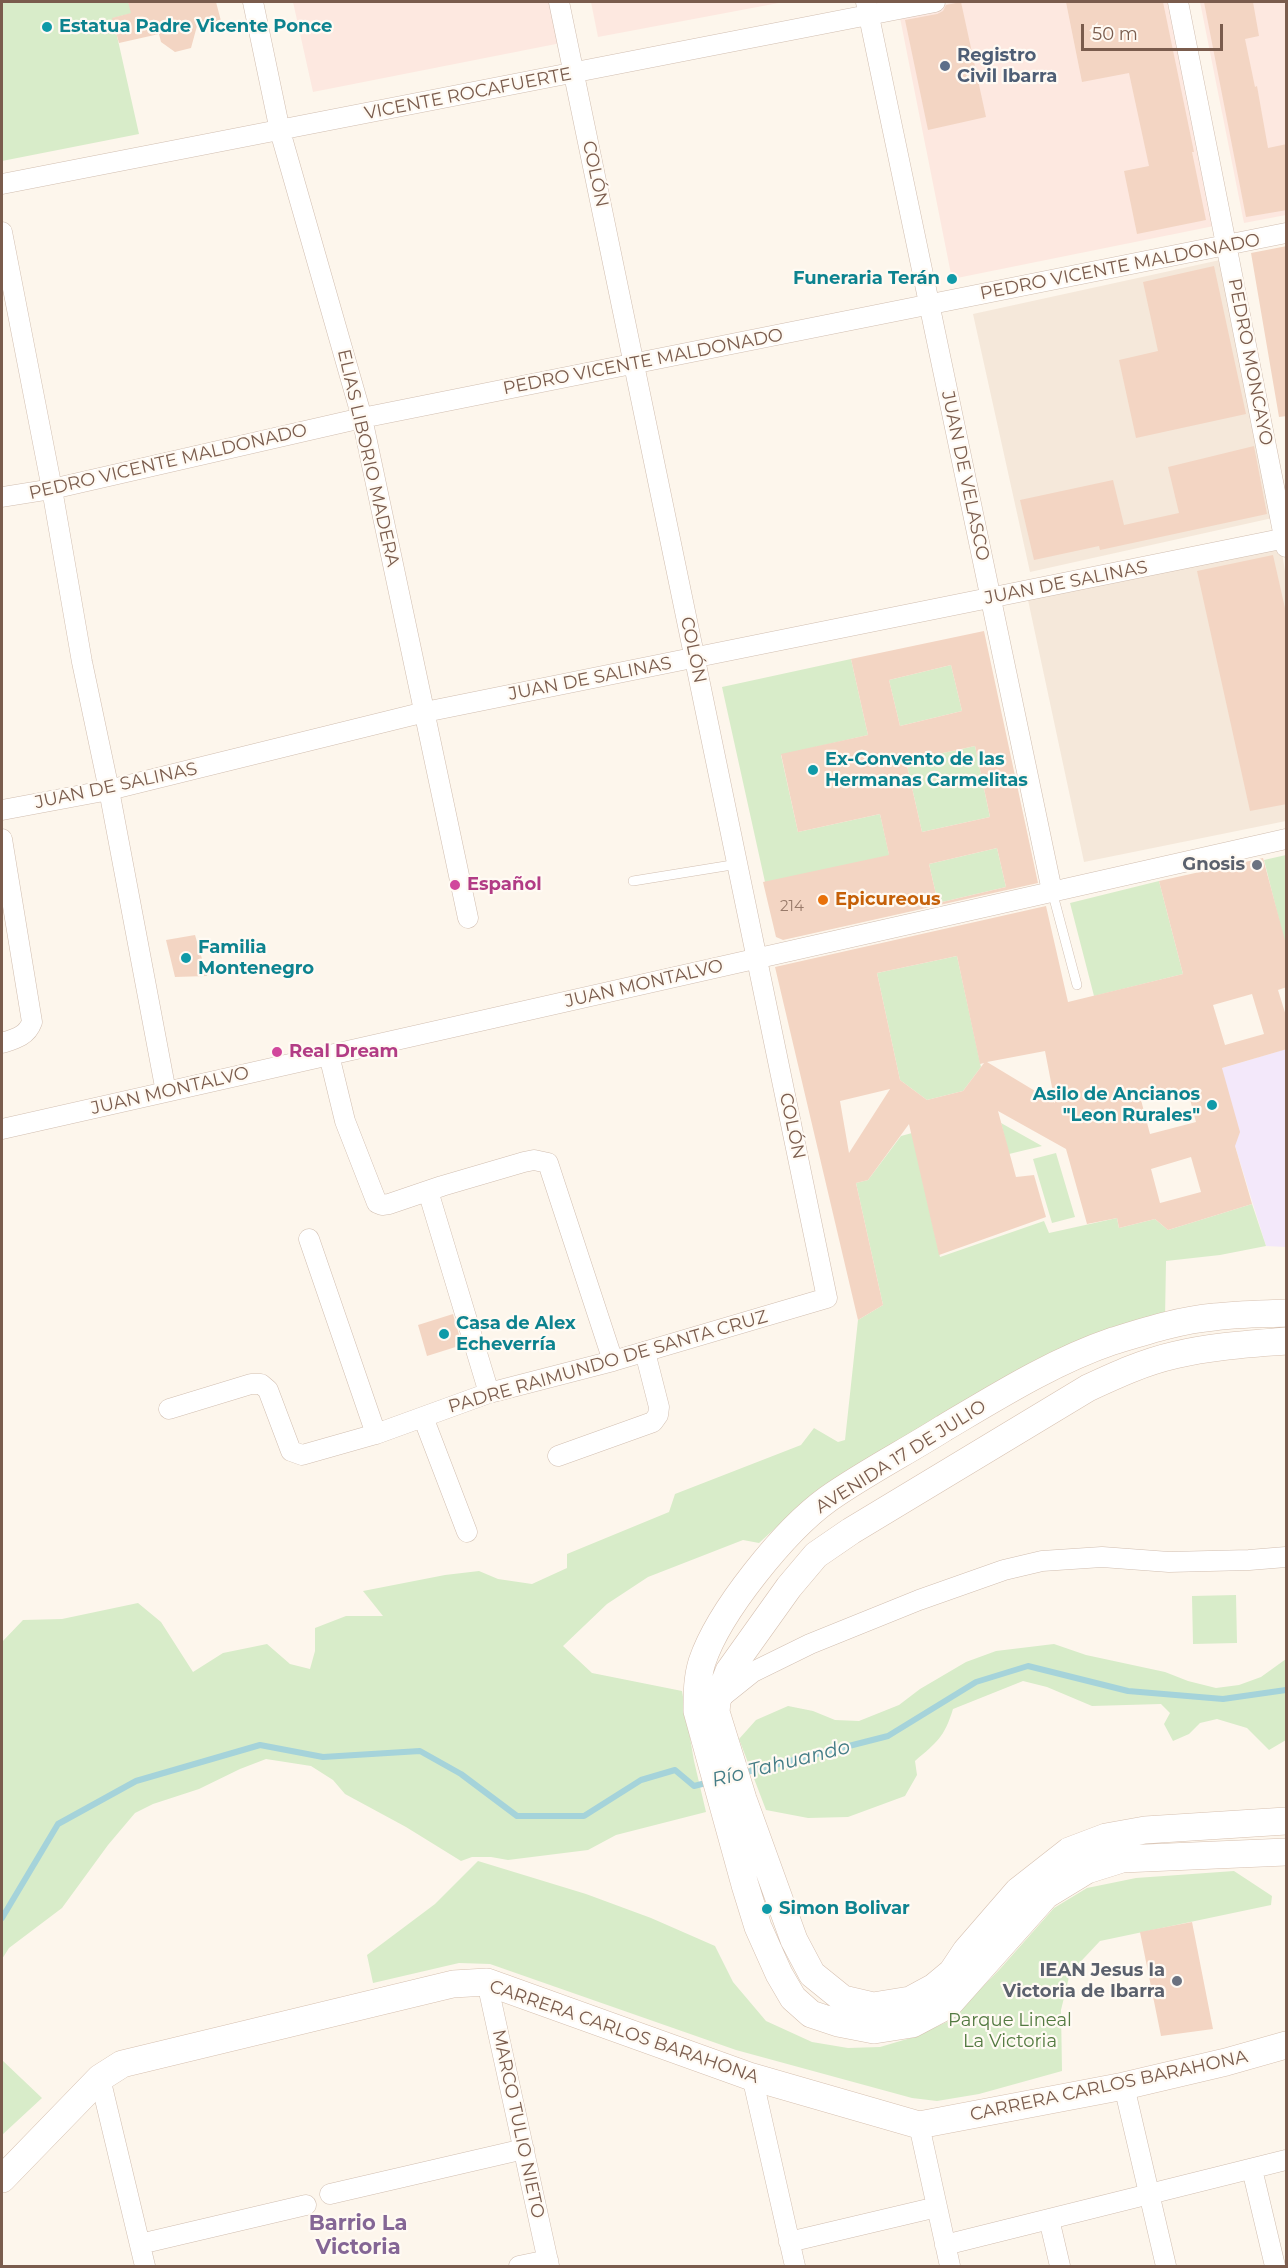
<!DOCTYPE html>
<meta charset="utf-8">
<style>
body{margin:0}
#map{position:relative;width:1288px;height:2268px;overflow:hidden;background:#fdf6ec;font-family:Montserrat,sans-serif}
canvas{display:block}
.frame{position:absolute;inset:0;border:3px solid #7a5c4d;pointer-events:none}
.scale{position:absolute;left:1081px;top:24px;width:142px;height:27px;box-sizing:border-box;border:3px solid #7a5c4d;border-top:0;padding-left:8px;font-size:18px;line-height:21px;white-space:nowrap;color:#7a5c4d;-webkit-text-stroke:4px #fffaf3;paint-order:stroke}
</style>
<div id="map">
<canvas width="1288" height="2268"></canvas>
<div class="frame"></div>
<div class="scale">50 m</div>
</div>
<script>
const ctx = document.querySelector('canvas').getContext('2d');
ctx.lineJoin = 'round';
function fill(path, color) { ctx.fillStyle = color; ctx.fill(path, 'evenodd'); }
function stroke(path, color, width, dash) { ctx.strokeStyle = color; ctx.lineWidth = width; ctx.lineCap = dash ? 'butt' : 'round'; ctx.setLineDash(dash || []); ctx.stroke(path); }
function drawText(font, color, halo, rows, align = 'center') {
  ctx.font = font + ' Montserrat,sans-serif'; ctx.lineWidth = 4.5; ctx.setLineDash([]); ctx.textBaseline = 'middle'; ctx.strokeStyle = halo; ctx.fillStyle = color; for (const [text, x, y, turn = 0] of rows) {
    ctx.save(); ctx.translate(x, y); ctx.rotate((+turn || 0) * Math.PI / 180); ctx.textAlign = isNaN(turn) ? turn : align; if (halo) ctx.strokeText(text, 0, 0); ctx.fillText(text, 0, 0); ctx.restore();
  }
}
const residential = new Path2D(`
 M1220,260l57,257 -247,55 -57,-258z
 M1281,546l5,32v243l-202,41 -56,-262z`);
const commercial = new Path2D(`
 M293,2h259l9,41 -248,49z
 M591,2h193l-186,35z
 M956,2h213l45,224 -262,53 -53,-266z
 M1200,2h86v213l-42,8z`);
const education = new Path2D(`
 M1286,1049v198l-20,-1 -31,-100 -13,-78z`);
const green = new Path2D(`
 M2,2h126l2,4 7,6 -24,6 26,116 -137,27z
 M851,659l17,76 -87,20 17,77 82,-18 15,67 -130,1 -43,-195z
 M951,665l11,46 -62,15 -11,-46z
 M975,746l15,71 -68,15 -16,-71z
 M997,848l9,39 -68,16 -9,-39z
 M1286,855v93l-22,-88z
 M1159,881l24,93 -89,22 -24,-93z
 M957,956l24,111 -18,24 -36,9 -27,-20 -23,-107z
 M1001,1123l41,23 -33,8z
 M912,1133l28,124 104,-36 5,12 68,-15 2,10 36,-9 13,11 84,-26 14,42 -46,9 -54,6 -1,58 -362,184 -44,40 -16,-3 -95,37 -41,27 -44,42 29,27 90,18 12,70 12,51 -90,23 -28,15 -80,10 -17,-3h-19l-11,4 -55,-34 -61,-33 -12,-14 -22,-14 -45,-7 -26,10 -41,20 -46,15 -18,9 -27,32 -46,63 -53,40 -7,11v-317l21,-22 39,-1 76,-16 23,19 32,50 30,-19 44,-9 23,20 20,5 5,-18v-23l31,-12h37l-20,-25 82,-16 34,-4 19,8 34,5 35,-16v-14l102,-42 6,-18 126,-49 13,-17 24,14 7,-2 13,-120 25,-15 -27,-122 12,-3 33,-44z
 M1056,1153l19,64 -23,6 -19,-64z
 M1236,1595l1,48 -44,1 -1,-48z
 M1054,1644l32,11 79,17 23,9 28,7 23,-3 22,-8 25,-18v81l-17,10 -22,-22 -30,-9 -17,4 -11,11 -16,7 -9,-17 6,-11 -9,-9 -69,2 -45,-19 -24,-6 -70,28c-9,29 -16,33 -38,52l2,14 -12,21 -57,21 -40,1 -42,-8 -27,-71 17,-19 32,-14 25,5 22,9 24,1 40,-16 21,-16 46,-27 30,-11z
 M478,1861l108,33 65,24 64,28 18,36 33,39 46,21 36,6 32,-1 34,-10 35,-16 51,-52 54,-61 33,-20 49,-10 98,-7 38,25 -1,9 -171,36 -30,32 -9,37 1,61 -83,23 -42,7 -25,-3 -176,-48 -246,-86 -31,-1 -86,20 -6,-28 68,-51z
 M2,2060l40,38 -40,37z`);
const stream = new Path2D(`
 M743,1773l145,-37 88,-54 52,-16 100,25 95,8 63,-9
 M2,1918l56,-94 78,-43 124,-36 63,12 97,-6 41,23 56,42h67l57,-36 34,-10 19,16 16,-4`);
const building = new Path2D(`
 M128,2h88l5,19 -24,5 -6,22 -16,4 -14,-10 -2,-8 -40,9 -7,-25 19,-5z
 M961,2l25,115 -58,13 -23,-110 32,-6 6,-3 3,-6z
 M1066,2h97l31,150h-2l14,68 -69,14 -13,-63 25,-5 -20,-93 -47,9z
 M1204,2h49l6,34 -14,3 10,48 2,-1 11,62 19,-4v66l-41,7z
 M1287,246v170l-8,1 -28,-164z
 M1214,266l32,148 -110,24 -17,-78 39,-9 -15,-69z
 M1254,446l13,68 -167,36 -1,-4 -65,14 -14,-60 93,-20 11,45 55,-12 -11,-46z
 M1273,555l14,62v187l-37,7 -53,-240z
 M984,631l54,252 -255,57 -7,-3 -13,-55 126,-27 -9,-41 -82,18 -17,-78 87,-19 -17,-76zM951,665l11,46 -62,15 -11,-46zM975,746l15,71 -68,15 -16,-71zM997,848l9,39 -68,16 -9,-39z
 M1263,858l24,90v39l-9,3 9,29v30l-65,19 18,64 -5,14 17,58 -84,26 -13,-11 -36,9 -2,-10 -30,6 -21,-75 -68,-38 18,66 18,-2 12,42 -107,38 -30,-131 -41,56 -12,3 27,122 -25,15 -83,-353 271,-61 22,96 115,-28 -24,-93zM957,956l23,108 4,-1 -21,28 -36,9 -27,-20 -23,-107zM1252,994l12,40 -39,11 -12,-40zM1045,1051l10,52 -68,-41zM1187,1088l9,34 -46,12 -9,-34zM890,1089l-41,64 -9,-52zM1191,1157l10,35 -41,11 -9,-34z
 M195,935l12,41 -32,1 -9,-37z
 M453,1314l9,31 -35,11 -9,-31z
 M1192,1922l21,107 -52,7 -21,-104z`);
const lane = new Path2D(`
 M633,881l105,-17
 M1052,891l25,94`);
const street = new Path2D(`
 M253,2l27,129 82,287 106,500
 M866,2l186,889
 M1178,2l108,545
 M2,184l933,-182
 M2,232l50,257 30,173 27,128 57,302
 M2,497l50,-8 310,-71 924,-185
 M2,810l107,-20 316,-78 861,-174
 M2,839l30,183c-5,14 -17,17 -30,21
 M329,1055l16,66 32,82 5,2 7,-1 53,-18 82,-24 10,-2 14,3 65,198
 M2,1129l1284,-290
 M428,1191l61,202
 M309,1239l67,195
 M169,1409l82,-25h10l7,6 23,61 11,4 74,-21 113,-41 124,-32 214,-63 -268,-1296
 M423,1417l44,115
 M558,1456l95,-34 5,-7 1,-8 -14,-55
 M718,1700l35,-28 57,-28 109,-44 85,-30 38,-9 60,-4 67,5 80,-2 37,-3
 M487,1982l62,284
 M752,2076l43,190
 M100,2078l45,188
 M1124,2086l42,180
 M919,2125l31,141
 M1252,2169l23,97
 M330,2194l194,-45
 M1049,2219l11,47
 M789,2242l148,-35
 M140,2244l166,-39
 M945,2245l341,-85
 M519,2266l29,-6`);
const secondary = new Path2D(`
 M1286,1313c-24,1 -48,1 -72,4 -34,3 -68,14 -101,24 -59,20 -115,55 -169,87 -38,24 -79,45 -116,71 -43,31 -109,112 -126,163 -5,16 -5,32 -5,49l48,174 13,42 21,47 14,24 18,16 27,9 36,7 38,-6 36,-19 98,-110 41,-25 35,-11 164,-7
 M1286,1341c-37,3 -74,5 -111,14 -31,7 -59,20 -87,33l-237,143 -35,24 -27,32 -60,84 -12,30 -1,11 27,87 51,141 18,34 31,25 30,7 37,-6 24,-13 18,-15 14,-21 52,-60 51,-40 37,-14 39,-7 141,-9
 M2,2179l98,-101 22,-14 331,-80 34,-2 262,94 170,49 205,-39 102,-24 60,-17`);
const markers = [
 [47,27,6,"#0f9aa8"],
 [945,66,6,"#5c6f8a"],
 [952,279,6,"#0f9aa8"],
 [813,770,6,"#0f9aa8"],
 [1257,865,6,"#6b7280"],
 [455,885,6,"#d1479c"],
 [823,900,6,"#e8710a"],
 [186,958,6,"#0f9aa8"],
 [277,1052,6,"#d1479c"],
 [1212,1105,6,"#0f9aa8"],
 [444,1334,6,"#0f9aa8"],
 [767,1909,6,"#0f9aa8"],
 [1177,1981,6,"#6b7280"]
];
const numberNames = [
 ["214",792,907]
];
const cultureNames = [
 ["Estatua Padre Vicente Ponce",59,27],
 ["Funeraria Terán",940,279,"right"],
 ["Ex-Convento de las",825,760],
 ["Hermanas Carmelitas",825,781],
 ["Familia",198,948],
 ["Montenegro",198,969],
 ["Asilo de Ancianos",1200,1095,"right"],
 ["\"Leon Rurales\"",1200,1116,"right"],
 ["Casa de Alex",456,1324],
 ["Echeverría",456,1345],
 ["Simon Bolivar",779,1909]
];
const serviceNames = [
 ["Registro",957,56],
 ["Civil Ibarra",957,77]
];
const streetNames = [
 ["VICENTE ROCAFUERTE",468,94,-11],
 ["COLÓN",595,174,78],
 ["PEDRO VICENTE MALDONADO",1120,267,-11],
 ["PEDRO VICENTE MALDONADO",643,362,-11],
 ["PEDRO MONCAYO",1250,362,79],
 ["ELIAS LIBORIO MADERA",368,458,77],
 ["PEDRO VICENTE MALDONADO",168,462,-13],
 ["JUAN DE VELASCO",965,476,78],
 ["JUAN DE SALINAS",1066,583,-11],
 ["COLÓN",693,650,78],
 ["JUAN DE SALINAS",590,679,-11],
 ["JUAN DE SALINAS",116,786,-12],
 ["JUAN MONTALVO",644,984,-13],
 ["JUAN MONTALVO",170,1091,-13],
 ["COLÓN",792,1126,78],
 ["PADRE RAIMUNDO DE SANTA CRUZ",608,1362,-16],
 ["AVENIDA 17 DE JULIO",901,1457,-32],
 ["CARRERA CARLOS BARAHONA",624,2032,19],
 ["CARRERA CARLOS BARAHONA",1109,2086,-12],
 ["MARCO TULIO NIETO",518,2124,78]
];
const worshipNames = [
 ["Gnosis",1245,865],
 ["IEAN Jesus la",1165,1971],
 ["Victoria de Ibarra",1165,1992]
];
const hotelNames = [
 ["Español",467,885],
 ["Real Dream",289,1052]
];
const foodNames = [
 ["Epicureous",835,900]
];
const parkNames = [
 ["Parque Lineal",1010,2021],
 ["La Victoria",1010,2042]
];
const waterNames = [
 ["Río Tahuando",781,1764,-14]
];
const quarterNames = [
 ["Barrio La",358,2224],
 ["Victoria",358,2248]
];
fill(residential, '#f5e8da');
fill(commercial, '#fde8e0');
fill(education, '#f3e8fa');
fill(green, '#d8ecc9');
stroke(stream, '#a5d3da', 6);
fill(building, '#f3d5c3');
stroke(lane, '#d1beb0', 10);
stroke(street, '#d1beb0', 21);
stroke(secondary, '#d6c0b0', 28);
stroke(lane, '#fff', 9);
stroke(street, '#fff', 20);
stroke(secondary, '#fff', 27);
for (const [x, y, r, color] of markers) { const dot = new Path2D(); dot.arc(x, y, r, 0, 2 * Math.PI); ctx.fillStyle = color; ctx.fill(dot); stroke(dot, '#fffaf3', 2); }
drawText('15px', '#987a6a', null, numberNames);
drawText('bold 18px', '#0d838f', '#fffaf3', cultureNames, 'left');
drawText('bold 18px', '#4e5e75', '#fffaf3', serviceNames, 'left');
drawText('18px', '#7a5c4d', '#fffaf3', streetNames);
drawText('bold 18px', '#5b616d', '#fffaf3', worshipNames, 'right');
drawText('bold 18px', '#b23c85', '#fffaf3', hotelNames, 'left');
drawText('bold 18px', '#c56008', '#fffaf3', foodNames, 'left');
drawText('18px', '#537a41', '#fffaf3', parkNames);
drawText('italic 20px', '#437c86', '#fffaf3', waterNames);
drawText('bold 21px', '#846695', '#fffaf3', quarterNames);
</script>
